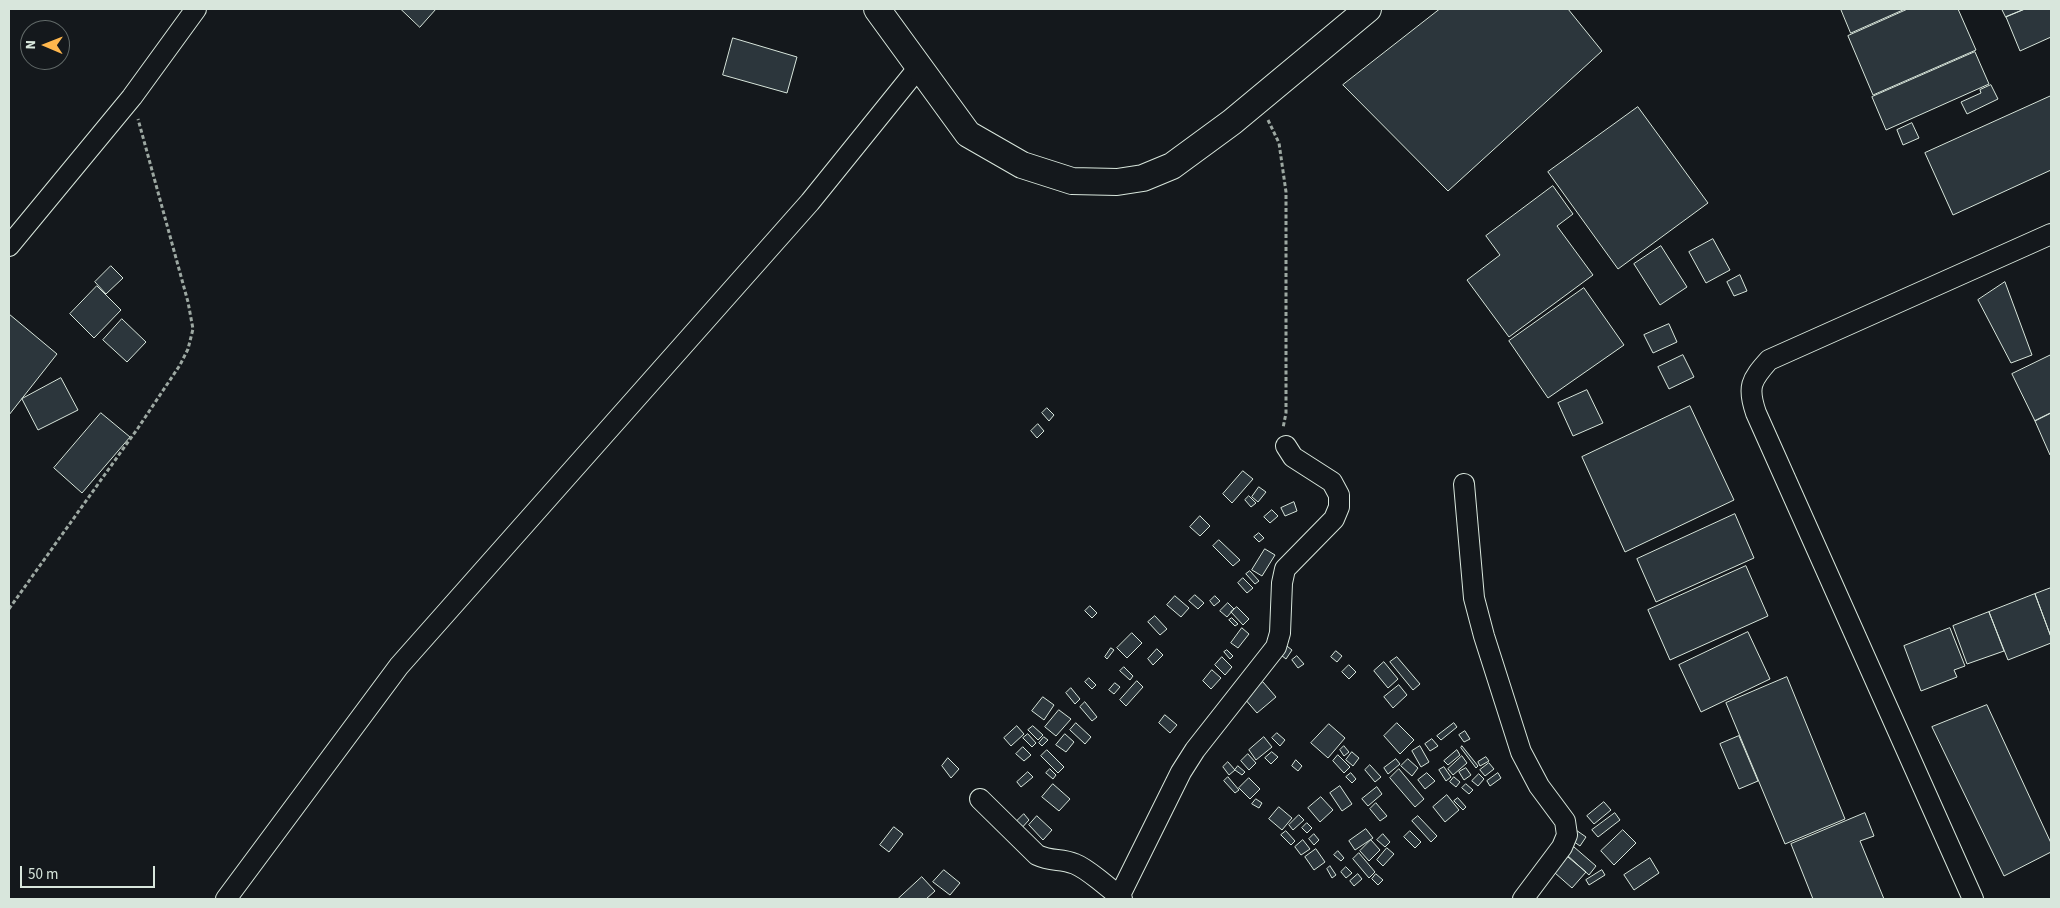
<!DOCTYPE html>
<style>
body{margin:0}
#map{position:relative;width:2060px;height:908px;overflow:hidden;background:#14181c;font-family:"Source Sans 3",sans-serif}
canvas{display:block}
.frame{position:absolute;inset:0;border:10px solid #d8e6dc;pointer-events:none}
.north{position:absolute;left:20px;top:20px;width:50px;height:50px;box-sizing:border-box;background:#14181c;border:1px solid #626a69;border-radius:50%;rotate:271deg;font-size:14px;font-weight:700;line-height:20px;text-align:center;color:#d8e6dc}
.north::after{content:'';display:block;margin:auto;width:18px;height:22px;background:#ffb74d;clip-path:polygon(50% 0,100% 100%,50% 72%,0 100%)}
.scale{position:absolute;left:20px;top:866px;width:135px;height:22px;box-sizing:border-box;border:2px solid #d8e6dc;border-top:0;padding-left:6px;font-size:15px;line-height:18px;white-space:nowrap;color:#d8e6dc;-webkit-text-stroke:4px #14181c;paint-order:stroke}
</style>
<div id="map">
<canvas width="2060" height="908"></canvas>
<div class="frame"></div>
<div class="north">N</div>
<div class="scale">50 m</div>
</div>
<script>
const ctx = document.querySelector('canvas').getContext('2d');
ctx.lineJoin = 'round';
function fill(path, color) { ctx.fillStyle = color; ctx.fill(path, 'evenodd'); }
function stroke(path, color, width, dash) { ctx.strokeStyle = color; ctx.lineWidth = width; ctx.lineCap = dash ? 'butt' : 'round'; ctx.setLineDash(dash || []); ctx.stroke(path); }
const building = new Path2D(`
 M401,9h35l-16,18z
 M1440,9h128l34,42 -154,140 -105,-106z
 M1841,9h64l-54,24z
 M1908,9h50l18,41 -103,45 -25,-59z
 M2002,9h23l-19,8z
 M2025,9h26v28l-31,14 -14,-34z
 M733,38l64,19 -10,36 -64,-18z
 M1975,52l14,32 -103,46 -14,-33z
 M1991,85l7,14 -31,15 -6,-12 20,-9 -1,-3z
 M2051,96v74l-98,45 -28,-62z
 M1638,107l70,96 -90,66 -70,-97z
 M1912,123l7,15 -16,7 -6,-15z
 M1553,186l20,28 -16,12 36,49 -84,62 -42,-57 33,-25 -14,-19z
 M1713,239l17,31 -24,13 -17,-31z
 M1661,246l26,41 -27,18 -26,-41z
 M111,266l12,12 -17,16 -11,-12z
 M1740,275l7,16 -13,5 -7,-14z
 M2005,282l27,73 -21,8 -33,-63z
 M97,286l24,24 -27,28 -24,-24z
 M1584,288l40,57 -76,53 -39,-57z
 M9,314l48,40 -48,61z
 M122,319l24,23 -19,20 -24,-22z
 M1669,324l8,18 -24,11 -9,-18z
 M1683,355l11,22 -25,12 -11,-22z
 M2051,355v58l-16,8 -23,-47z
 M61,378l17,32 -40,20 -16,-31z
 M1587,390l16,33 -30,13 -15,-33z
 M1690,406l44,94 -109,52 -43,-95z
 M1047,408l7,7 -5,6 -7,-8z
 M101,413l29,24 -48,56 -28,-25z
 M2051,413v41l-1,1 -15,-34z
 M1038,424l6,7 -7,7 -6,-7z
 M1243,471l10,8 -21,24 -9,-9z
 M1259,487l7,5 -8,10 -6,-5z
 M1249,496l7,7 -5,4 -6,-7z
 M1294,502l3,9 -12,5 -4,-8z
 M1272,510l6,6 -8,7 -6,-6z
 M1735,514l19,44 -98,44 -19,-43z
 M1200,516l10,10 -10,10 -10,-9z
 M1259,533l5,5 -5,4 -5,-5z
 M1219,540l21,20 -7,6 -20,-20z
 M1265,549l10,6 -13,21 -10,-6z
 M1746,566l22,50 -98,44 -22,-50z
 M1250,571l9,10 -4,3 -9,-10z
 M1243,578l10,10 -6,5 -9,-10z
 M2051,588v49l-16,-43z
 M2035,594l16,43v6l-43,17 -19,-48z
 M1195,595l9,8 -6,6 -9,-8z
 M1175,596l14,12 -8,9 -14,-12z
 M1215,596l5,5 -6,5 -4,-5z
 M1228,603l6,6 -7,8 -7,-6z
 M1090,606l7,7 -5,5 -7,-7z
 M1237,607l12,12 -6,6 -12,-13z
 M1989,612l15,39 -37,13 -14,-38z
 M1155,616l12,13 -7,6 -12,-13z
 M1232,618l6,6 -3,2 -6,-6z
 M1242,628l7,6 -11,14 -7,-5z
 M1950,628l15,38 -11,4 3,7 -36,14 -17,-45z
 M1748,632l22,47 -69,33 -22,-47z
 M1132,633l10,10 -15,15 -10,-10z
 M1283,643l9,7 -6,9 -9,-7z
 M1111,648l3,2 -7,9 -2,-2z
 M1157,649l6,6 -10,10 -5,-6z
 M1227,650l6,6 -3,3 -6,-7z
 M1336,651l6,5 -5,6 -6,-5z
 M1297,656l7,8 -6,4 -6,-8z
 M1222,657l10,10 -7,8 -10,-10z
 M1397,657l23,27 -7,6 -23,-28z
 M1384,662l14,17 -10,9 -14,-17z
 M1349,665l7,7 -7,7 -7,-7z
 M1124,667l9,9 -3,4 -10,-9z
 M1212,670l9,8 -10,11 -8,-8z
 M1787,677l58,142 -60,25 -59,-141z
 M1089,678l7,7 -4,4 -7,-7z
 M1137,681l6,6 -17,19 -6,-6z
 M1263,682l13,15 -19,16 -13,-15z
 M1115,683l5,4 -6,7 -5,-4z
 M1399,685l8,10 -14,13 -9,-11z
 M1071,688l9,11 -5,5 -9,-11z
 M1043,697l11,8 -10,15 -12,-9z
 M1085,702l12,15 -5,4 -12,-14z
 M1987,705l64,138v9l-47,24 -72,-149z
 M1059,710l12,9 -15,17 -11,-9z
 M1165,715l12,10 -7,8 -11,-10z
 M1076,723l15,14 -6,7 -15,-14z
 M1397,723l17,17 -14,14 -16,-18z
 M1454,723l3,4 -16,13 -4,-4z
 M1329,724l16,14 -17,20 -17,-15z
 M1017,726l7,8 -13,12 -7,-8z
 M1033,726l10,9 -5,5 -10,-10z
 M1465,731l5,8 -6,3 -5,-7z
 M1277,733l8,7 -5,6 -8,-8z
 M1028,734l8,9 -4,4 -9,-9z
 M1065,734l9,8 -8,10 -10,-7z
 M1739,736l19,45 -19,8 -19,-45z
 M1044,737l4,3 -6,6 -3,-3z
 M1264,737l8,10 -16,13 -7,-10z
 M1432,739l6,7 -8,5 -5,-7z
 M1344,746l5,6 -5,4 -4,-6z
 M1420,746l9,16 -8,5 -9,-16z
 M1462,746l16,20 -2,2 -15,-20z
 M1023,747l8,8 -7,6 -8,-7z
 M1047,750l17,17 -6,6 -17,-17z
 M1457,750l3,5 -12,10 -4,-4z
 M1272,752l6,5 -7,7 -6,-6z
 M1352,752l7,6 -6,8 -7,-6z
 M1248,754l8,9 -7,7 -8,-9z
 M1338,755l12,12 -6,6 -11,-12z
 M1462,756l5,7 -14,12 -5,-6z
 M1486,757l3,4 -9,5 -2,-4z
 M948,758l11,11 -8,9 -9,-12z
 M1396,759l4,5 -12,10 -4,-6z
 M1408,759l10,9 -6,8 -11,-10z
 M1296,760l6,6 -4,5 -6,-5z
 M1228,762l7,8 -6,5 -6,-8z
 M1489,763l5,6 -9,7 -5,-6z
 M1370,765l11,12 -6,5 -10,-12z
 M1238,766l7,6 -3,3 -7,-5z
 M1444,767l7,10 -5,4 -7,-11z
 M1466,768l5,7 -7,5 -5,-8z
 M1050,769l6,6 -3,4 -7,-6z
 M1399,769l25,30 -9,8 -25,-29z
 M1028,772l5,5 -12,10 -4,-5z
 M1351,773l5,6 -4,4 -6,-6z
 M1427,773l8,8 -10,8 -7,-9z
 M1498,773l3,5 -11,8 -3,-5z
 M1479,774l5,5 -6,7 -6,-5z
 M1228,777l11,13 -4,3 -11,-12z
 M1454,777l6,5 -4,5 -6,-5z
 M1249,778l11,11 -10,10 -11,-11z
 M1053,784l17,15 -11,12 -17,-14z
 M1466,784l7,6 -4,4 -7,-6z
 M1340,786l12,18 -10,7 -12,-18z
 M1377,787l5,7 -14,12 -6,-7z
 M1447,795l12,15 -14,12 -12,-15z
 M1321,797l12,13 -13,12 -12,-14z
 M1458,798l8,9 -3,3 -9,-9z
 M1256,799l6,4 -3,5 -7,-4z
 M1604,802l7,8 -17,14 -7,-8z
 M1376,803l11,13 -7,5 -10,-12z
 M1279,807l13,11 -10,12 -13,-11z
 M1615,813l5,7 -22,17 -6,-7z
 M1865,813l9,23 -14,5 24,58h-71l-22,-55z
 M1024,814l5,6 -11,12 -6,-6z
 M1299,815l5,5 -11,10 -4,-5z
 M1037,816l15,14 -9,10 -14,-15z
 M1418,816l19,20 -6,6 -19,-21z
 M1307,823l5,5 -5,5 -5,-5z
 M894,827l9,7 -14,18 -9,-7z
 M1366,829l7,9 -18,12 -6,-9z
 M1576,830l10,7 -6,9 -10,-7z
 M1623,830l13,13 -22,22 -13,-14z
 M1286,831l9,10 -4,4 -10,-10z
 M1410,831l11,11 -6,6 -11,-11z
 M1314,834l5,6 -5,5 -5,-6z
 M1383,834l7,8 -5,5 -8,-7z
 M1303,840l7,9 -9,6 -6,-8z
 M1371,840l9,10 -11,11 -9,-10z
 M1574,847l22,19 -7,9 -22,-20z
 M1387,848l7,6 -11,12 -6,-6z
 M1316,849l9,13 -11,8 -9,-13z
 M1338,851l6,7 -3,3 -7,-6z
 M1359,853l16,19 -6,6 -16,-19z
 M1568,857l18,15 -14,16 -17,-15z
 M1650,858l9,15 -25,17 -10,-15z
 M1330,866l6,9 -4,3 -5,-9z
 M1346,867l6,6 -6,5 -5,-6z
 M944,870l16,13 -10,12 -17,-13z
 M1602,870l3,5 -16,10 -3,-5z
 M1358,874l4,5 -8,7 -4,-5z
 M1376,874l7,6 -5,5 -6,-6z
 M922,877l13,14 -9,8h-28z`);
const path = new Path2D(`
 M1268,120l11,23 7,49v221l-3,15
 M9,609l129,-181 42,-63 8,-16 5,-20 -5,-27 -50,-183`);
const minor = new Path2D(`
 M9,246l123,-149 64,-88
 M1464,484l10,114 10,38 37,116 18,34 26,35 2,14 -5,12 -39,52
 M980,799l57,56c15,7 24,3 38,9 11,4 37,26 47,35
 M1119,897l62,-125 14,-22 81,-103 4,-14 2,-50 3,-14 49,-50 5,-12v-12l-7,-13 -39,-25 -7,-11
 M226,899l173,-233 411,-464 109,-135
 M1973,899l-217,-486c-9,-26 -5,-33 13,-53l282,-126`);
const major = new Path2D(`
 M877,9l91,125 54,31 50,16 45,1 26,-4 29,-12 60,-44 136,-113`);
fill(building, '#2c363c');
stroke(building, '#d8e6dc', 1);
stroke(minor, '#d8e6dc', 22);
stroke(major, '#d8e6dc', 28);
stroke(path, '#9da8a2', 3, [4, 2.5]);
stroke(minor, '#14181c', 20);
stroke(major, '#14181c', 26);
</script>
